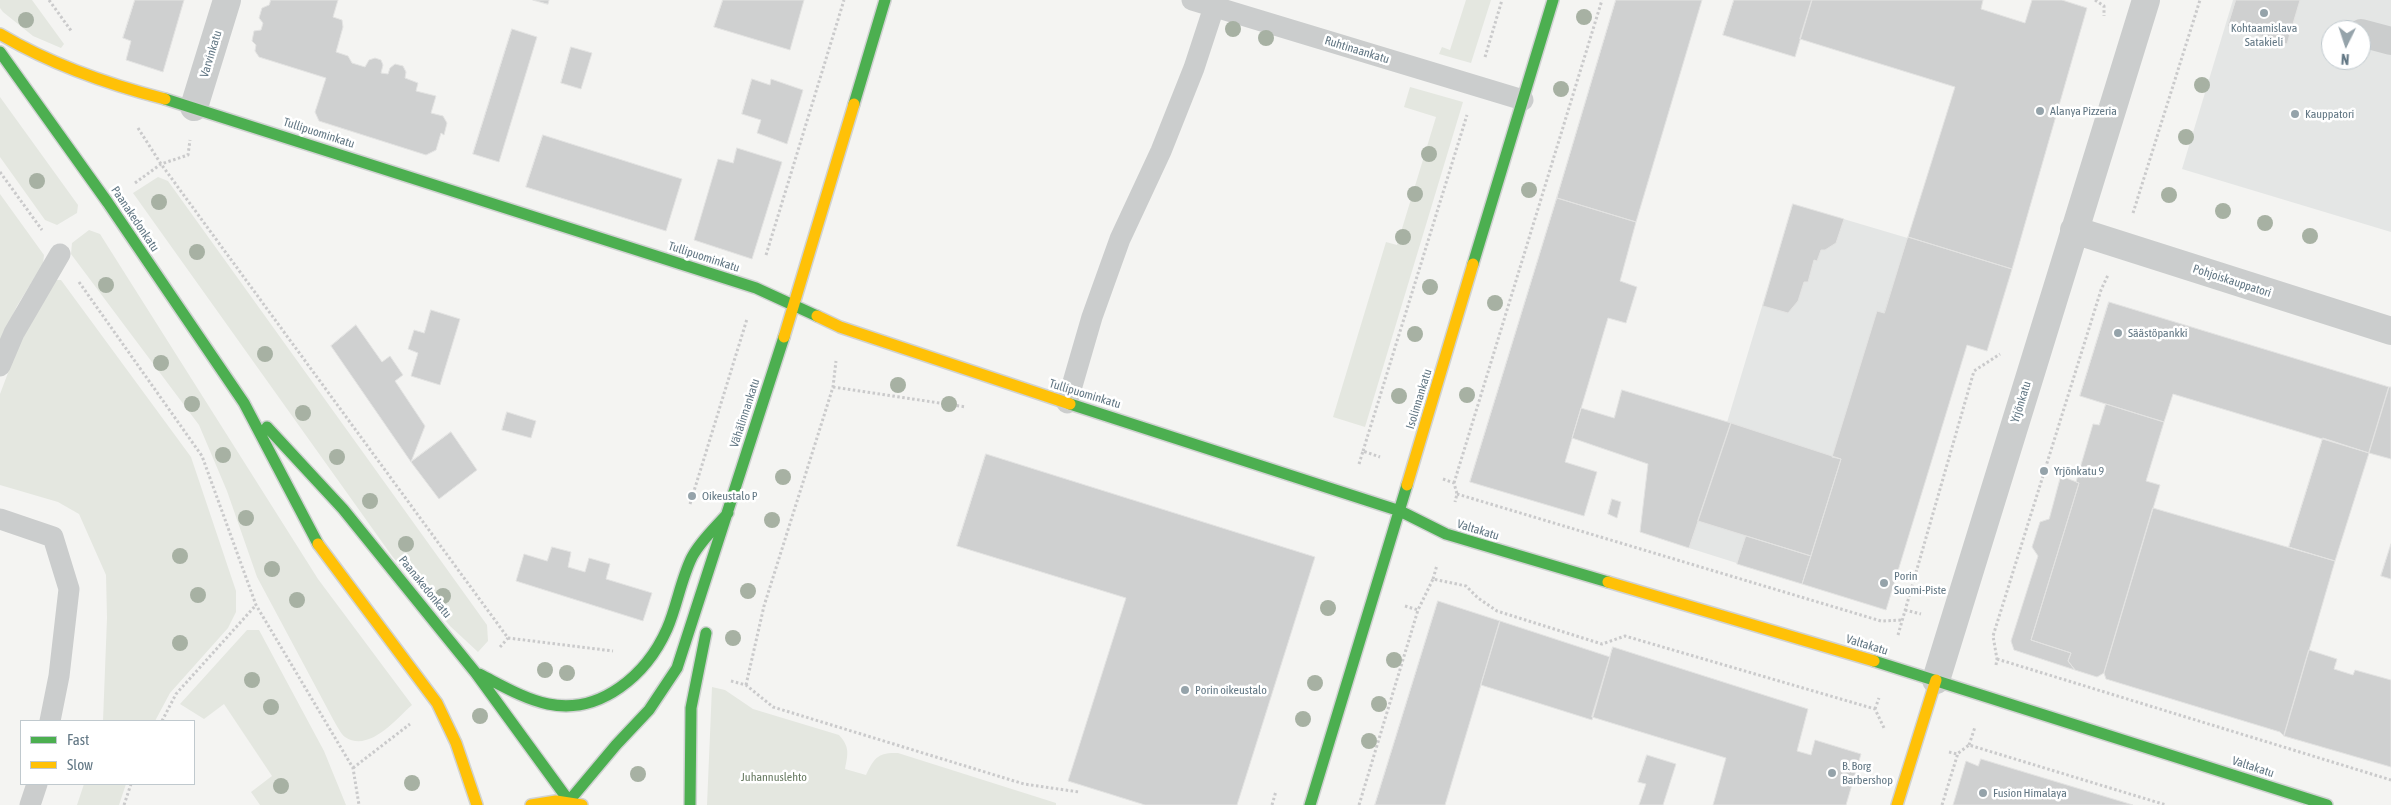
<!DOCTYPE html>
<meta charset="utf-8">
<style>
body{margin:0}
#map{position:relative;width:2391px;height:805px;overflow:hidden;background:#f4f4f2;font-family:"Asap Condensed",sans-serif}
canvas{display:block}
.legend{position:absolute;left:20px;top:720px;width:175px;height:65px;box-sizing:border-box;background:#fff;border:1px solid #c0c9ce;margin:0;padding:6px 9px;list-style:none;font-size:15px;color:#627784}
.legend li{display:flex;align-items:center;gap:10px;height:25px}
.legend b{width:25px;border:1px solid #c0c9ce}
.north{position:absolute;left:2321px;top:20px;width:50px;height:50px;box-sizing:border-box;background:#fff;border:1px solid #c0c9ce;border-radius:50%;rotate:184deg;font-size:14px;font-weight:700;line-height:20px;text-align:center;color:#627784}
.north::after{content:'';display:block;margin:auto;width:18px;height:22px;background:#95a3aa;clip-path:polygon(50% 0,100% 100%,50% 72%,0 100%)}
</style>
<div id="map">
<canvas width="2391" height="805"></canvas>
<ul class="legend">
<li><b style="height:6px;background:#4caf50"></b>Fast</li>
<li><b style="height:6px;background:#ffc107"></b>Slow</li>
</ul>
<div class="north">N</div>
</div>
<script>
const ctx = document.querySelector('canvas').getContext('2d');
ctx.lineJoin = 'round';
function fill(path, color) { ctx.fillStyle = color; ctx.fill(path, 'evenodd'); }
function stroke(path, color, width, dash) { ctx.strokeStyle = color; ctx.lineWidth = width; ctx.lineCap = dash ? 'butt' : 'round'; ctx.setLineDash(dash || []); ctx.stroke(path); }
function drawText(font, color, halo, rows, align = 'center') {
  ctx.font = font + ' "Asap Condensed",sans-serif'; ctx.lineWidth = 5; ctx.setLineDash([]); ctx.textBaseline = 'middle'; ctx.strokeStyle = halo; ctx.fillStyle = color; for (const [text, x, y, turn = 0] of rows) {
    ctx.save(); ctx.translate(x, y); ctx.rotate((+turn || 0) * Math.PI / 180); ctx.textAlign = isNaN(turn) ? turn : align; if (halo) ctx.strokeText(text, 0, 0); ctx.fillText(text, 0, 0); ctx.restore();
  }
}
const built = new Path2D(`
 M2233,0h158v232l-209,-63zM2331,30h30v30h-30z
 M1793,204l219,65 -25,82 -20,-6 -81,265 -197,-62z`);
const green = new Path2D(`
 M0,0h32l32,44 -3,4 -28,-12 -30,-24 -3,-4z
 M1466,0h25l-20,63 -32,-9 3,-7 8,3z
 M1410,87l53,15 -98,325 -32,-10 53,-175 11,3 39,-128 -32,-10z
 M0,97l78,108 -1,8 -20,12 -12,-5 -45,-63z
 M158,177l10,4 319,444 1,16 -10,11 -28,-26 -58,-70 -259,-363z
 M0,194l44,61 -1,9 -26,42 -17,37z
 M89,230l11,4 218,345 94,126c-16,14 -43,48 -67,32 -4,-3 -8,-11 -11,-16l-77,-144 -30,-86 -28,-66 -128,-171 1,-11z
 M54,280h7l130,177 45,134v21l-8,16 -58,65 -15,28h-52l4,-103 -1,-43 -27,-61 -21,-12 -58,-17v-91l22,-58z
 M247,630h12l65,121 22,54h-86l-9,-13 21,-16 -48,-72 -20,15 -24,-15z
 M712,687l13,3 28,19 86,26c11,12 9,19 6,34l21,6c8,-17 12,-23 32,-22l158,50v2h-349z
 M84,784h42l-7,21h-42z`);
const building = new Path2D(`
 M135,0h49l-21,72 -37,-12 5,-19 -8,-3z
 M271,0h67l-5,17 9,3 1,7 -7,25 12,4 4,7 13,4 4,-7 6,-2 6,2 2,5 -2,8 7,1 2,-6 5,-4 8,2 3,6 -1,6 13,5 -2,8 20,5 -5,17 12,3 4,7 -3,12 -3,-2 -5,17 -10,5 -107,-34 -4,-9 11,-34 -67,-21 -4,-6 1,-6 -4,-4 2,-10 7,-1 2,-7 -4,-5 3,-10 7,-3z
 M533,0h16l-1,4z
 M723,0h81l-14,50 -76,-23z
 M1616,0h86l-66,222 -79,-24z
 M1734,0h78l-17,57 -72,-22z
 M1812,0h171l-2,9 44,14 7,-23h30l25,8 -75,261 -104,-32 47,-150 -155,-48z
 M2236,0h64l-13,44 -59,-18z
 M512,29l25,8 -38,125 -26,-8z
 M571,47l21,6 -11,36 -20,-6z
 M752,79l18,6 1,-6 32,11 -16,54 -30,-11 4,-13 -19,-6z
 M543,135l139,44 -16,52 -140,-44z
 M737,148l45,14 -30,97 -58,-19 24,-81 15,4z
 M1557,198l79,24 -16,59 17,6 -11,36 -18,-5 -43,144 32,10 -13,44 -114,-34z
 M1793,204l51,15 -8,24 -11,7h-4l-4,11 -3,-1 -6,22h-4l-6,19 -10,12 -25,-7z
 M1908,237l104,32 -25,82 -20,-6 -81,265 -84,-26 39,-125 -9,-2 45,-146 7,2z
 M2109,302l280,85 -20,66 -196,-59 -9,28 -84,-26z
 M431,310l29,9 -20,66 -29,-9 7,-23 -10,-4 6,-19 10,3z
 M356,325l26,37 8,-6 13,19 -8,6 30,45 -14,36 -80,-116z
 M2389,387h2v72l-22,-6z
 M1622,390l109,33 -42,125 -49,-16 8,-68 -76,-26 9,-30 33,10z
 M2106,404l58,18 -18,59 14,4 -56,188 -7,4 -22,-7 -7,-9 3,-8 -40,-13 48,-157 -3,-1 17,-58 6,1z
 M507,412l29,9 -5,17 -29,-8z
 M1731,423l110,36 -30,97 -113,-35z
 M451,432l26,38 -38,29 -28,-37z
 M2323,438l46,15 -34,108 -46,-14z
 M986,454l329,103 -78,248h-92l-77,-24 58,-183 -169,-52z
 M2061,476l18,7 -48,157 40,13 -3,8 7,9 -61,-20 -3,-9 27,-85 -6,-9 8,-25 9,-3z
 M1612,499l9,3 -4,16 -9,-4z
 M2153,508l182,53 -51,175 -4,-4 -174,-53 -2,-6z
 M1746,536l65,20 -9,28 -65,-20z
 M2391,544v35l-10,-3z
 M552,547l19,5 -3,15 17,5 4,-14 21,6 -4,15 46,14 -9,28 -127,-40 8,-27 23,7z
 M1438,601l62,20 -55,184h-70z
 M1500,621l110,36 -18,63 -111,-35z
 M1613,647l195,62 -11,42 14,4 4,-15 46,14 -15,51h-133l13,-47 -134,-41z
 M2309,650l28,9 -3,10 19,6 2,-5 36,10v87l-107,-31z
 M1647,755l29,9 -13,41h-24l7,-21 -8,-2z
 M1981,759l152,46h-180l13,-44 12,5z`);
const path = new Path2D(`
 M49,0l23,32
 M2095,0l9,6v10
 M1485,57l17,-57
 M138,128l23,36 347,474 105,13
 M0,172l42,58
 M135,183l26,-19 27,-9 2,-15
 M2133,213l67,-213
 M766,255l78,-255
 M79,282l123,174 54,149 97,163 6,37
 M833,387l133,20
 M1363,451l104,-336
 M1359,464l4,-13 17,6
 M1443,479l11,4 3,11 -2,8
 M1454,483l148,-483
 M1457,494l424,127 21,-1
 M690,504l57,-185
 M1433,579l4,-14
 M1405,606l13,4 15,-31 33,7 12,12 19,13 105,33 23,-8 250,73 10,21
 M1905,610l16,4
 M1898,635l76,-264 26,-17
 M500,647l8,-9
 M1997,659l394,121
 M1996,665l1,-6 -4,-23 108,-346 7,-15
 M731,681l15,4 27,22 251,77 55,8
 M746,685l18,-79 69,-219 3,-26
 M1875,709l4,-11
 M162,721l14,-27 80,-89
 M1969,745l6,-18
 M1949,752l8,2 12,-9 197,60
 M353,768l57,-44
 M124,805l7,-21
 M1272,805l4,-14
 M1359,805l59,-195
 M1942,805l16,-52`);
const lane = new Path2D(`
 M1192,0l331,100
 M0,366l14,-33 46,-79
 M1067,403l25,-86 28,-78 41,-88 33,-83 20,-61
 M0,519l53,18 16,52 -10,87 -9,45
 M30,805l7,-21`);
const street = new Path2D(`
 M2361,33l30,8
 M194,107l33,-107
 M2074,230l317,101
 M1936,680l210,-680`);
const fast = new Path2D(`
 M0,52l108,151 136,200 74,141
 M165,99l591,189 61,28
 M854,104l31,-104
 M1473,264l80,-264
 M1070,404l330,107 46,23 162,48
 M267,427l76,82 132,163 94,129
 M1874,661l453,144
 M479,674c22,11 45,25 69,30 53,11 99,-30 119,-75 10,-23 14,-50 25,-72 9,-17 24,-30 36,-44
 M569,801l47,-56 33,-35 28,-42 107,-331
 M690,805l1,-97 15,-75
 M1310,805l97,-320`);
const slow = new Path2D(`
 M0,34c52,31 107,50 165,65
 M817,316l23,11 230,77
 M784,337l70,-233
 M1407,485l66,-221
 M318,544l119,159 19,40 21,62
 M1608,582l266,79
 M531,805l25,-4 26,4
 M1897,805l39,-125`);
const trees = [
 [1584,17],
 [26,20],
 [1233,29],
 [1266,38],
 [2202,85],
 [1561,89],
 [2186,137],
 [1429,154],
 [37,181],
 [1529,190],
 [1415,194],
 [2169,195],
 [159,202],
 [2223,211],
 [2265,223],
 [2310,236],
 [1403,237],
 [197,252],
 [106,285],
 [1430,287],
 [1495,303],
 [1415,334],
 [265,354],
 [161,363],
 [898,385],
 [1467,395],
 [1399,396],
 [192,404],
 [949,404],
 [303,413],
 [223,455],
 [337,457],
 [783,477],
 [370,501],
 [246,518],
 [772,520],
 [406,544],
 [180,556],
 [272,569],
 [748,591],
 [198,595],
 [443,596],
 [297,600],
 [1328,608],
 [733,638],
 [180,643],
 [1394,660],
 [545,670],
 [567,673],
 [252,680],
 [1315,683],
 [1379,704],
 [271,707],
 [480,716],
 [1303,719],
 [1369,741],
 [638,774],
 [412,783],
 [281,786]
];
const markers = [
 [2264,13,5,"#95a3aa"],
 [2040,111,5,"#95a3aa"],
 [2295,114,5,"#95a3aa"],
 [2118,333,5,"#95a3aa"],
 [2044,471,5,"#95a3aa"],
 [692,496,5,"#95a3aa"],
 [1884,583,5,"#95a3aa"],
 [1185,690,5,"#95a3aa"],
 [1832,773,5,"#95a3aa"],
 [1983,793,5,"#95a3aa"]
];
const poiNames = [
 ["Kohtaamislava",2264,28,"center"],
 ["Satakieli",2264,42,"center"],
 ["Alanya Pizzeria",2050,111],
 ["Kauppatori",2305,114],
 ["Säästöpankki",2128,333],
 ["Yrjönkatu 9",2054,471],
 ["Oikeustalo P",702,496],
 ["Porin",1894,576],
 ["Suomi-Piste",1894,590],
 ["Porin oikeustalo",1195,690],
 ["B. Borg",1842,766],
 ["Barbershop",1842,780],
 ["Fusion Himalaya",1993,793]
];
const streetNames = [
 ["Ruhtinaankatu",1357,50,17],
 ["Varvinkatu",211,54,-73],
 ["Tullipuominkatu",319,133,18],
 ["Paanakedonkatu",135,219,56],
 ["Tullipuominkatu",704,257,18],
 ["Pohjoiskauppatori",2232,281,18],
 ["Tullipuominkatu",1085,394,17],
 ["Isolinnankatu",1419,399,-73],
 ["Yrjönkatu",2021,402,-73],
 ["Vähälinnankatu",745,413,-72],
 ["Valtakatu",1478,530,17],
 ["Paanakedonkatu",425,587,51],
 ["Valtakatu",1867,645,17],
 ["Valtakatu",2253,767,18]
];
const parkNames = [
 ["Juhannuslehto",774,777]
];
fill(built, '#e4e6e5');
fill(green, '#e4e7e0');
fill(building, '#cfd0d0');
stroke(building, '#e3e3e2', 1);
stroke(fast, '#d0d2d2', 14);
stroke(slow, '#d0d2d2', 14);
stroke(path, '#cacacb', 3, [2.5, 2.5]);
stroke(lane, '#cbcdcd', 21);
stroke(street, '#cbcdcd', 28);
stroke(fast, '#4caf50', 11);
stroke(slow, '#ffc107', 11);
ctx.fillStyle = '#a7b1a3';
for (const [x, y] of trees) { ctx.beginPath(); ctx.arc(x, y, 8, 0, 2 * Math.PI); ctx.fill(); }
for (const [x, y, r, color] of markers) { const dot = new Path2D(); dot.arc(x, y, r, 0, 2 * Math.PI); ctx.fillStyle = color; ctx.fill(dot); stroke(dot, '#fff', 2); }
drawText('12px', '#627784', '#fff', poiNames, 'left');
drawText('12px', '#627784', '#fff', streetNames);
drawText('12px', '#687b62', '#fff', parkNames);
</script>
